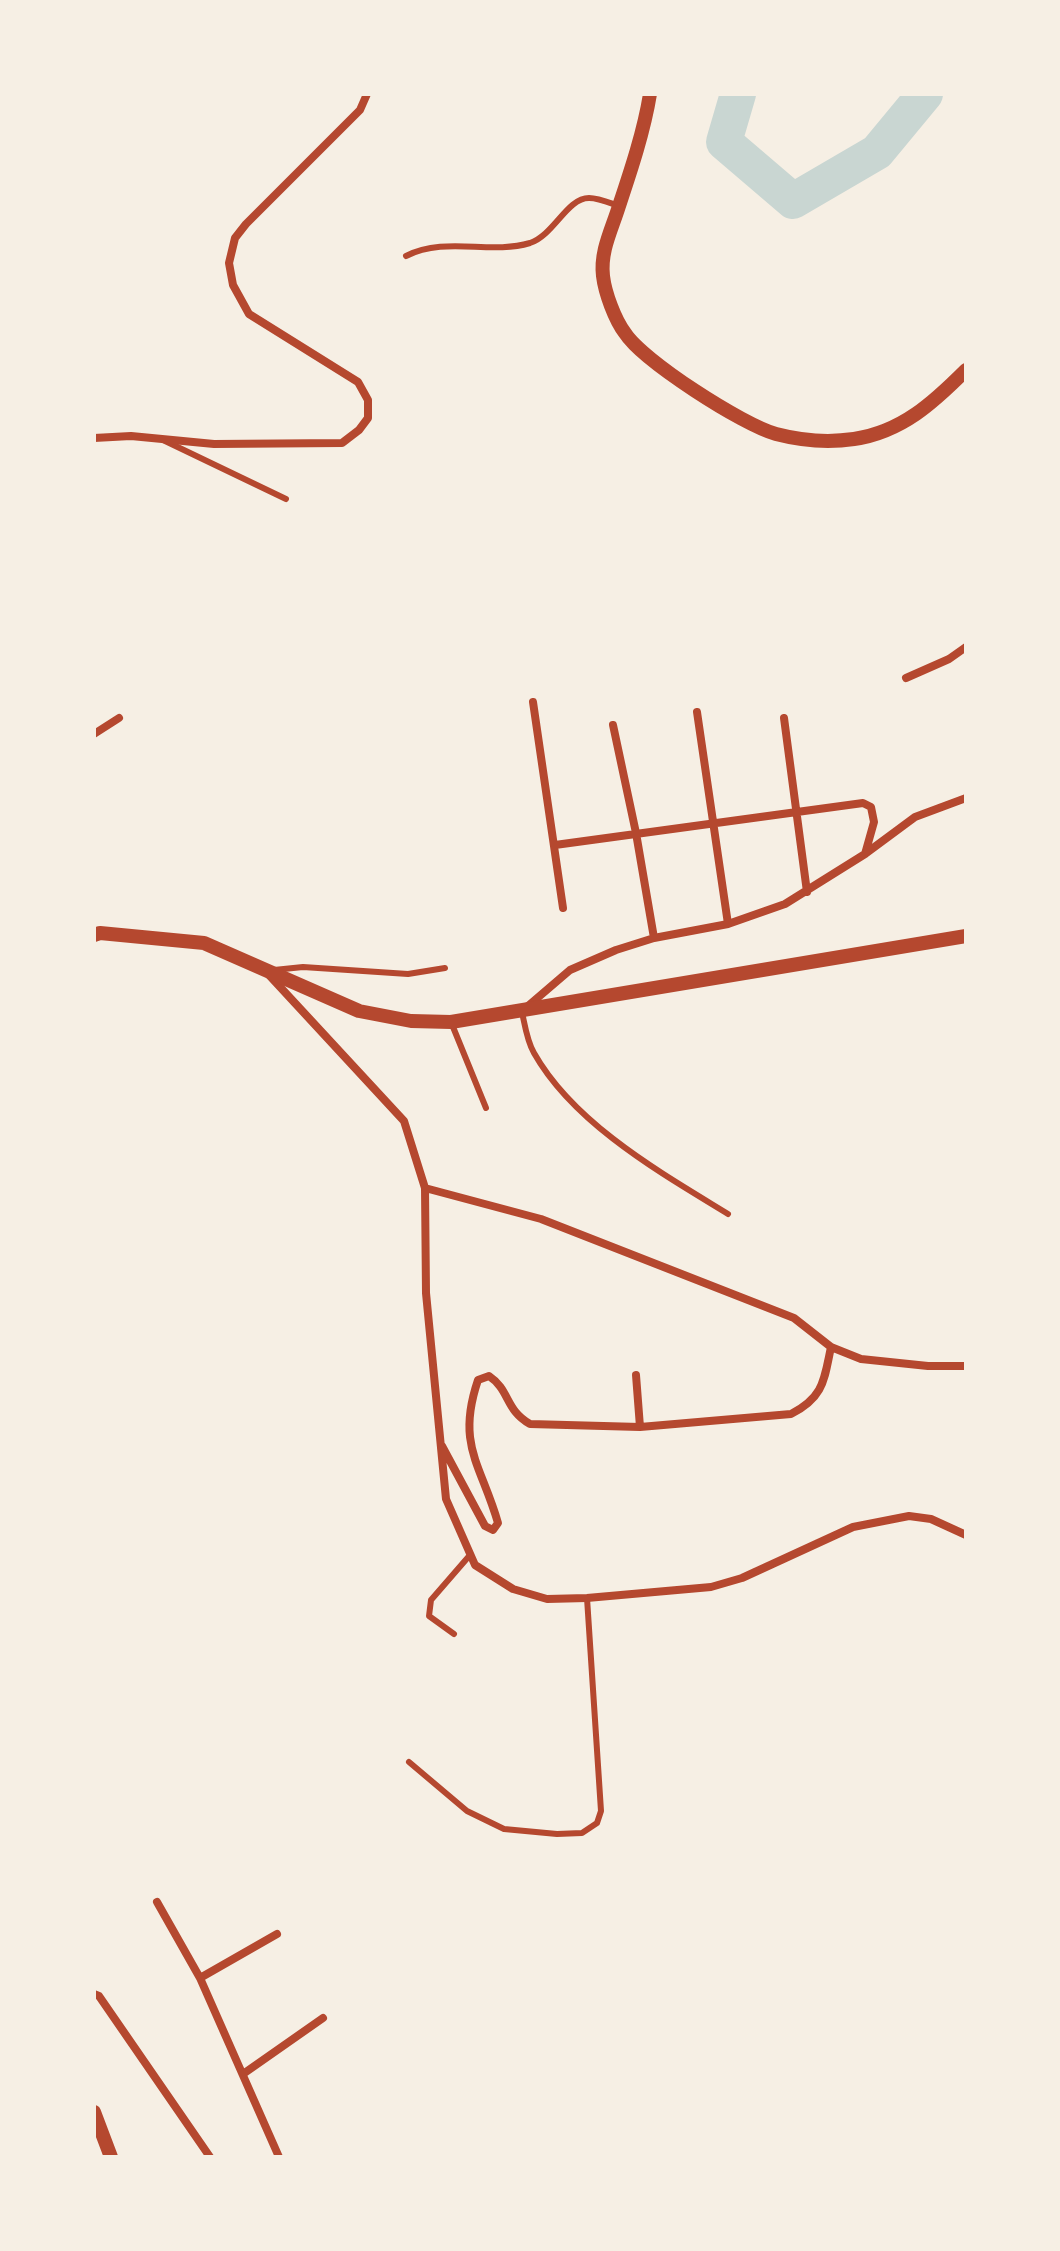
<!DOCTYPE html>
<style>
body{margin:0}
#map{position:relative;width:1060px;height:2251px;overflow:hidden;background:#f6efe4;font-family:"Fira Sans",sans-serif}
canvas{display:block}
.frame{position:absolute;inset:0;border:96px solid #f6efe4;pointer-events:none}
</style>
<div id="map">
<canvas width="1060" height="2251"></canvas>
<div class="frame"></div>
</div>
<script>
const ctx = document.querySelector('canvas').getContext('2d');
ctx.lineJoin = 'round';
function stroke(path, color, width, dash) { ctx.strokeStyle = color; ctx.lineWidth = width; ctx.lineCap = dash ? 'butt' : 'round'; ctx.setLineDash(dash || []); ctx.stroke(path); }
const river = new Path2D(`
 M738,94l-14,48 69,59 84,-49 48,-58`);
const service = new Path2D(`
 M406,256c40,-20 83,-1 124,-13 24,-8 37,-45 59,-45 10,0 21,5 30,8
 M163,440l123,59
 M274,970l29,-3 105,7 37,-6
 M522,1012c3,14 5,29 12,41 40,71 127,120 194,161
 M451,1022l35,86
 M454,1634l-25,-18 2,-16 39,-45
 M409,1762l58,49 37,18 53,5 25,-1 15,-10 4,-12 -14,-213`);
const minor = new Path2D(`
 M94,438l37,-2 83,8 128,-1 17,-13 9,-12v-18l-10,-18 -109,-68 -16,-29 -4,-22 6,-25 11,-14 114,-114 7,-16
 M906,678l43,-19 17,-12
 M533,702l30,206
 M697,712l31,212
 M784,718l23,174
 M613,725l23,108 18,105
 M94,734l25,-16
 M555,845l308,-42 8,4 3,15 -9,32
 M269,975l135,146 21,67 1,105 20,206 29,66 38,24 34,10 40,-1 124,-11 31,-9 111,-51 56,-11 22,3 35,16
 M528,1006l42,-36 46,-20 38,-12 74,-14 57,-20 80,-50 50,-37 51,-19
 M425,1188l116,31 253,99 37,29 30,12 67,7h38
 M636,1375l4,52
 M442,1446l43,80 8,4 5,-7c-17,-59 -42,-78 -20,-143l11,-4c21,14 16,34 41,48l110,3 151,-13c33,-17 33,-34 40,-67
 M157,1902l43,76 79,179
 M200,1978l77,-44
 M94,1994l5,2 111,161
 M243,2074l80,-56`);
const tertiary = new Path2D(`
 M650,94c-6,37 -19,76 -31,112 -7,23 -19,45 -16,70 2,17 12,44 22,57 18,28 118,92 151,101 27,7 51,9 78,5 48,-7 80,-37 112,-69
 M94,935l6,-2 104,10 155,68 52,10 40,1 515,-86
 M94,2112l17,45`);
stroke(river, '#c9d6d2', 36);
stroke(service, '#b5482f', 6);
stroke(minor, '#b5482f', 8);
stroke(tertiary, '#b5482f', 14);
</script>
